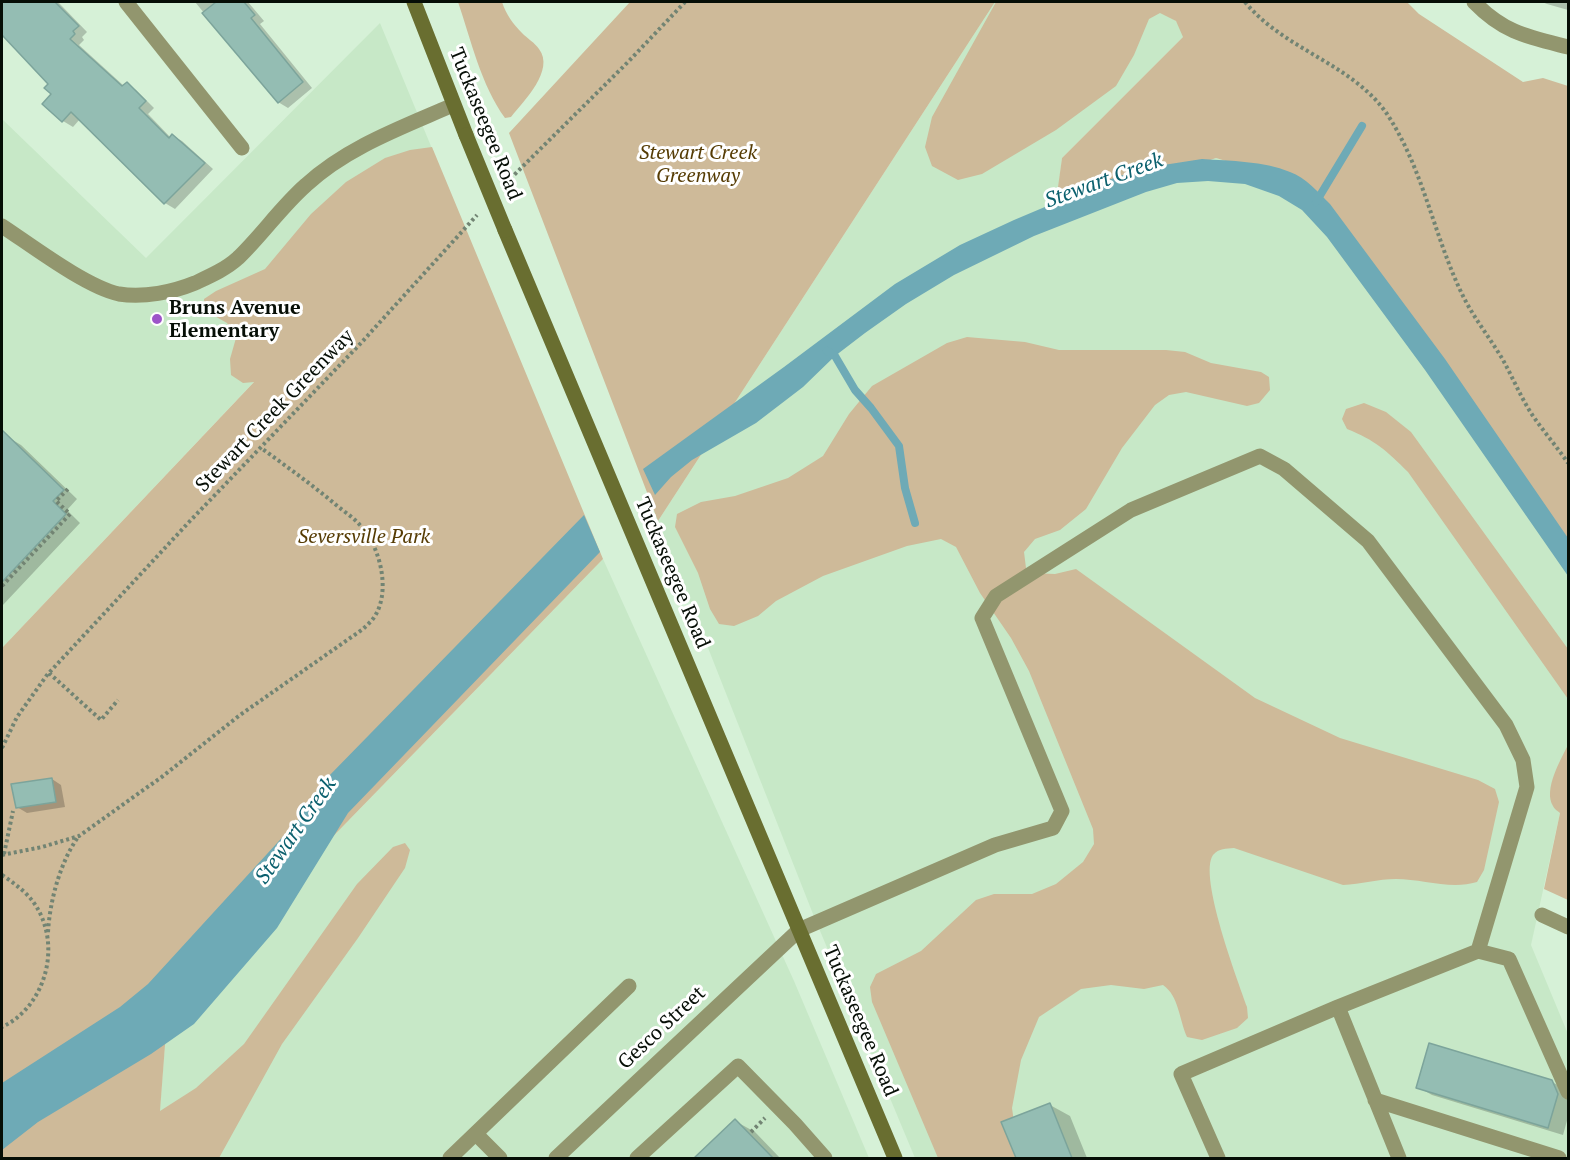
<!DOCTYPE html>
<style>
body{margin:0}
#map{position:relative;width:1570px;height:1160px;overflow:hidden;background:#d6f1d7;font-family:"PT Serif",serif}
canvas{display:block}
.frame{position:absolute;inset:0;border:3px solid #060e06;pointer-events:none}
</style>
<div id="map">
<canvas width="1570" height="1160"></canvas>
<div class="frame"></div>
</div>
<script>
const ctx = document.querySelector('canvas').getContext('2d');
ctx.lineJoin = 'round';
function fill(path, color) { ctx.fillStyle = color; ctx.fill(path, 'evenodd'); }
function stroke(path, color, width, dash) { ctx.strokeStyle = color; ctx.lineWidth = width; ctx.lineCap = dash ? 'butt' : 'round'; ctx.setLineDash(dash || []); ctx.stroke(path); }
function drawText(font, color, halo, rows, align = 'center') {
  ctx.font = font + ' "PT Serif",serif'; ctx.lineWidth = 6; ctx.setLineDash([]); ctx.textBaseline = 'middle'; ctx.strokeStyle = halo; ctx.fillStyle = color; for (const [text, x, y, turn = 0] of rows) {
    ctx.save(); ctx.translate(x, y); ctx.rotate((+turn || 0) * Math.PI / 180); ctx.textAlign = isNaN(turn) ? turn : align; if (halo) ctx.strokeText(text, 0, 0); ctx.fillText(text, 0, 0); ctx.restore();
  }
}
const built = new Path2D(`
 M995,2h163l29,31 -125,125 -7,58 161,-58 62,19 38,25 252,360v253l-8,-2 -29,132 37,89v124h-653l-102,-244 -155,-393z
 M380,23l65,157 -443,468v-529l144,139z
 M603,559l191,422 75,177h-713l12,-152z`);
const green = new Path2D(`
 M458,2h44c4,12 11,22 20,31 5,5 13,10 17,16 16,21 -15,52 -28,68l-6,1c-24,-33 -34,-78 -47,-116z
 M630,2h365l-337,519 -149,-388z
 M996,2h411l12,12 104,68 20,-4 25,8v476l-141,-206 -149,-179 -62,-19 -162,58 8,-58 121,-121 -7,-16 -16,-8 -11,6 -15,36 -18,31 -60,44 -74,44 -24,6 -26,-14 -7,-19 7,-30z
 M432,147l171,412 -435,447 -8,105 36,-23 48,-44 113,-160 36,-37 12,-4 5,7 -5,18 -47,70 -76,106 -63,114h-217v-510l252,-266 -11,1 -12,-8 -1,-16 6,-21 -9,-15 -23,-13v-11l12,-8 49,-22 46,-55 35,-32 39,-24 25,-8z
 M967,337l58,5 34,8h107l19,2 26,11 50,9 8,5 1,13 -11,13 -12,3 -61,-14 -17,3 -14,10 -33,43 -36,61 -26,21 -25,9 -11,13 2,16 5,5 24,1 21,-5 179,129 85,40 138,42 17,9 4,13 -15,68 -7,12c-26,8 -55,-3 -81,-3 -18,0 -35,5 -53,6l-109,-37c-8,1 -15,0 -21,7 -15,21 25,126 34,152l1,11 -11,10 -35,12 -15,-3c-8,-18 -8,-41 -24,-52l-19,4 -33,-4 -30,4 -42,28 -18,43 -9,48 7,50h-81l-66,-156 -2,-15 6,-13 45,-23 55,-51 18,-6h38l24,-10 27,-22 11,-18 -1,-15 -64,-158 -18,-33 -31,-45 -24,-46 -15,-8 -34,7 -84,30 -47,25 -18,15 -24,10 -15,-2 -9,-15 -12,-36 -23,-46 2,-13 24,-12 34,-6 53,-18 35,-22 26,-42 23,-28 75,-43z
 M1364,403l22,9 25,20 157,217v50l-160,-227c-21,-21 -33,-32 -61,-43l-5,-10 4,-10z
 M1568,745v155l-24,-11 16,-76c-2,-2 -6,-4 -7,-7 -10,-16 8,-47 15,-61z`);
const water = new Path2D(`
 M1202,159c29,2 61,2 88,13 16,6 28,20 40,32l115,155 123,179v38l-143,-206 -98,-133 -25,-27 -23,-14 -34,-12 -37,-3 -31,2 -31,9 -112,44 -80,39 -48,29 -41,29 -30,23 -32,31 -47,36 -64,37 -21,17 -16,18 -12,-26 141,-102 111,-83 65,-39 54,-25 102,-43 41,-11z
 M584,515l16,37 -252,261 -71,115 -83,96 -43,30 -113,68 -36,28v-67l118,-76 28,-23 151,-165 27,-40z`);
const shadow = new Path2D(`
 M2,2h56l29,30 -5,5 2,3 -5,5 45,41 3,-2 9,6 18,18 -6,6 23,24 2,-2 9,5 31,28 -38,40 -10,-6 -85,-84 -7,8 -10,-6 -19,-17 9,-10 -3,-10 -33,-49 -15,-15z
 M195,2h53l16,19 -4,3 52,64 -24,20 -10,-6z
 M1542,2h26v8l-21,-6z
 M6,436l15,9 56,54 -10,11 13,13 -78,83v-165z
 M52,779l9,6 4,22 -38,6 -10,-6z
 M1552,1082l15,8 1,4v23l-5,18 -131,-40 -14,-8z
 M1050,1105l20,11 17,42h-70l-14,-35z
 M735,1121l20,11 25,26h-84z`);
const stream = new Path2D(`
 M1316,202l46,-76
 M827,351l8,5 20,34 16,18 28,38 6,42 10,35`);
const building = new Path2D(`
 M2,2h53l24,24 -6,5 2,3 -5,5 52,47 5,-4 19,19 -7,7 30,30 3,-4 33,29 -41,41 -93,-92 -9,10 -20,-18 9,-10 -7,-6 4,-4 -46,-49z
 M216,2h28l11,13 -4,3 52,64 -25,21 -76,-90z
 M2,430l62,60 -11,11 13,13 -64,68z
 M52,778l4,24 -40,6 -5,-24z
 M1429,1043l123,37 6,14 -10,34 -132,-40z
 M1050,1103l22,55h-56l-15,-36z
 M735,1119l38,39h-79z`);
const path = new Path2D(`
 M1245,2c40,49 110,62 144,115 35,55 45,119 73,177 11,23 28,44 41,66 10,18 18,38 30,56 11,16 24,31 35,47
 M506,183l122,-121 57,-60
 M2,586l68,-72 -14,-13 14,-14
 M49,673l52,47 17,-20
 M2,748l15,-31 30,-42 142,-153 172,-179 116,-128
 M4,854l9,-43
 M2,855l40,-8 37,-11 84,-60 77,-61 123,-86c4,-4 9,-8 12,-13 16,-26 5,-70 -15,-91 -7,-8 -17,-14 -25,-21 -24,-20 -49,-38 -74,-56
 M2,875c13,9 26,18 34,31 26,41 9,101 -34,121
 M48,932c2,-32 12,-69 30,-95
 M751,1132l14,-14`);
const lane = new Path2D(`
 M2,226c29,19 84,61 117,68 25,4 54,-2 76,-11 15,-7 31,-14 43,-25 24,-23 43,-51 68,-73 41,-38 97,-58 147,-80
 M799,930l196,-85 58,-17 9,-17 -80,-193 14,-22 135,-86 129,-54 24,13 84,72 138,184 17,35 4,27 -49,164
 M1338,1007l61,151
 M1375,1100l184,58
 M476,1134l24,24
 M450,1158l179,-172
 M637,1158l101,-92 57,58 30,34
 M1218,1158l-37,-84 157,-67 140,-56 31,8 59,133`);
const street = new Path2D(`
 M126,2l116,146
 M1474,2c30,31 54,35 94,45
 M1542,915l26,12
 M556,1158l243,-228`);
const secondary = new Path2D(`
 M414,2l52,133
 M505,230l390,928`);
const secondaryBridge = new Path2D(`
 M466,135l39,95`);
const markers = [
 [157,319,6,"#9d55c9"]
];
const streetNames = [
 ["Tuckaseegee Road",485,124,68],
 ["Stewart Creek Greenway",275,411,-46],
 ["Tuckaseegee Road",672,573,67],
 ["Tuckaseegee Road",860,1021,67],
 ["Gesco Street",662,1028,-43]
];
const parkNames = [
 ["Stewart Creek",698,153],
 ["Greenway",698,176],
 ["Seversville Park",364,537]
];
const poiNames = [
 ["Bruns Avenue",169,308],
 ["Elementary",169,331]
];
const waterNames = [
 ["Stewart Creek",1104,181,-20],
 ["Stewart Creek",296,831,-55]
];
fill(built, '#c7e8c7');
fill(green, '#ceba99');
fill(water, '#6eaab6');
fill(shadow, '#0003');
stroke(stream, '#6eaab6', 8);
fill(building, '#94bdb3');
stroke(building, '#7ca49b', 1.5);
stroke(path, '#728473', 4, [3, 3]);
stroke(lane, '#92966e', 15);
stroke(street, '#92966e', 15);
stroke(secondary, '#696e30', 15);
stroke(secondaryBridge, '#696e30', 15);
for (const [x, y, r, color] of markers) { const dot = new Path2D(); dot.arc(x, y, r, 0, 2 * Math.PI); ctx.fillStyle = color; ctx.fill(dot); stroke(dot, '#fff', 2); }
drawText('20px', '#060e06', '#fff', streetNames);
drawText('italic 20px', '#563c04', '#fff', parkNames);
drawText('bold 20px', '#060e06', '#fff', poiNames, 'left');
drawText('italic 21px', '#0b606e', '#fff', waterNames);
</script>
